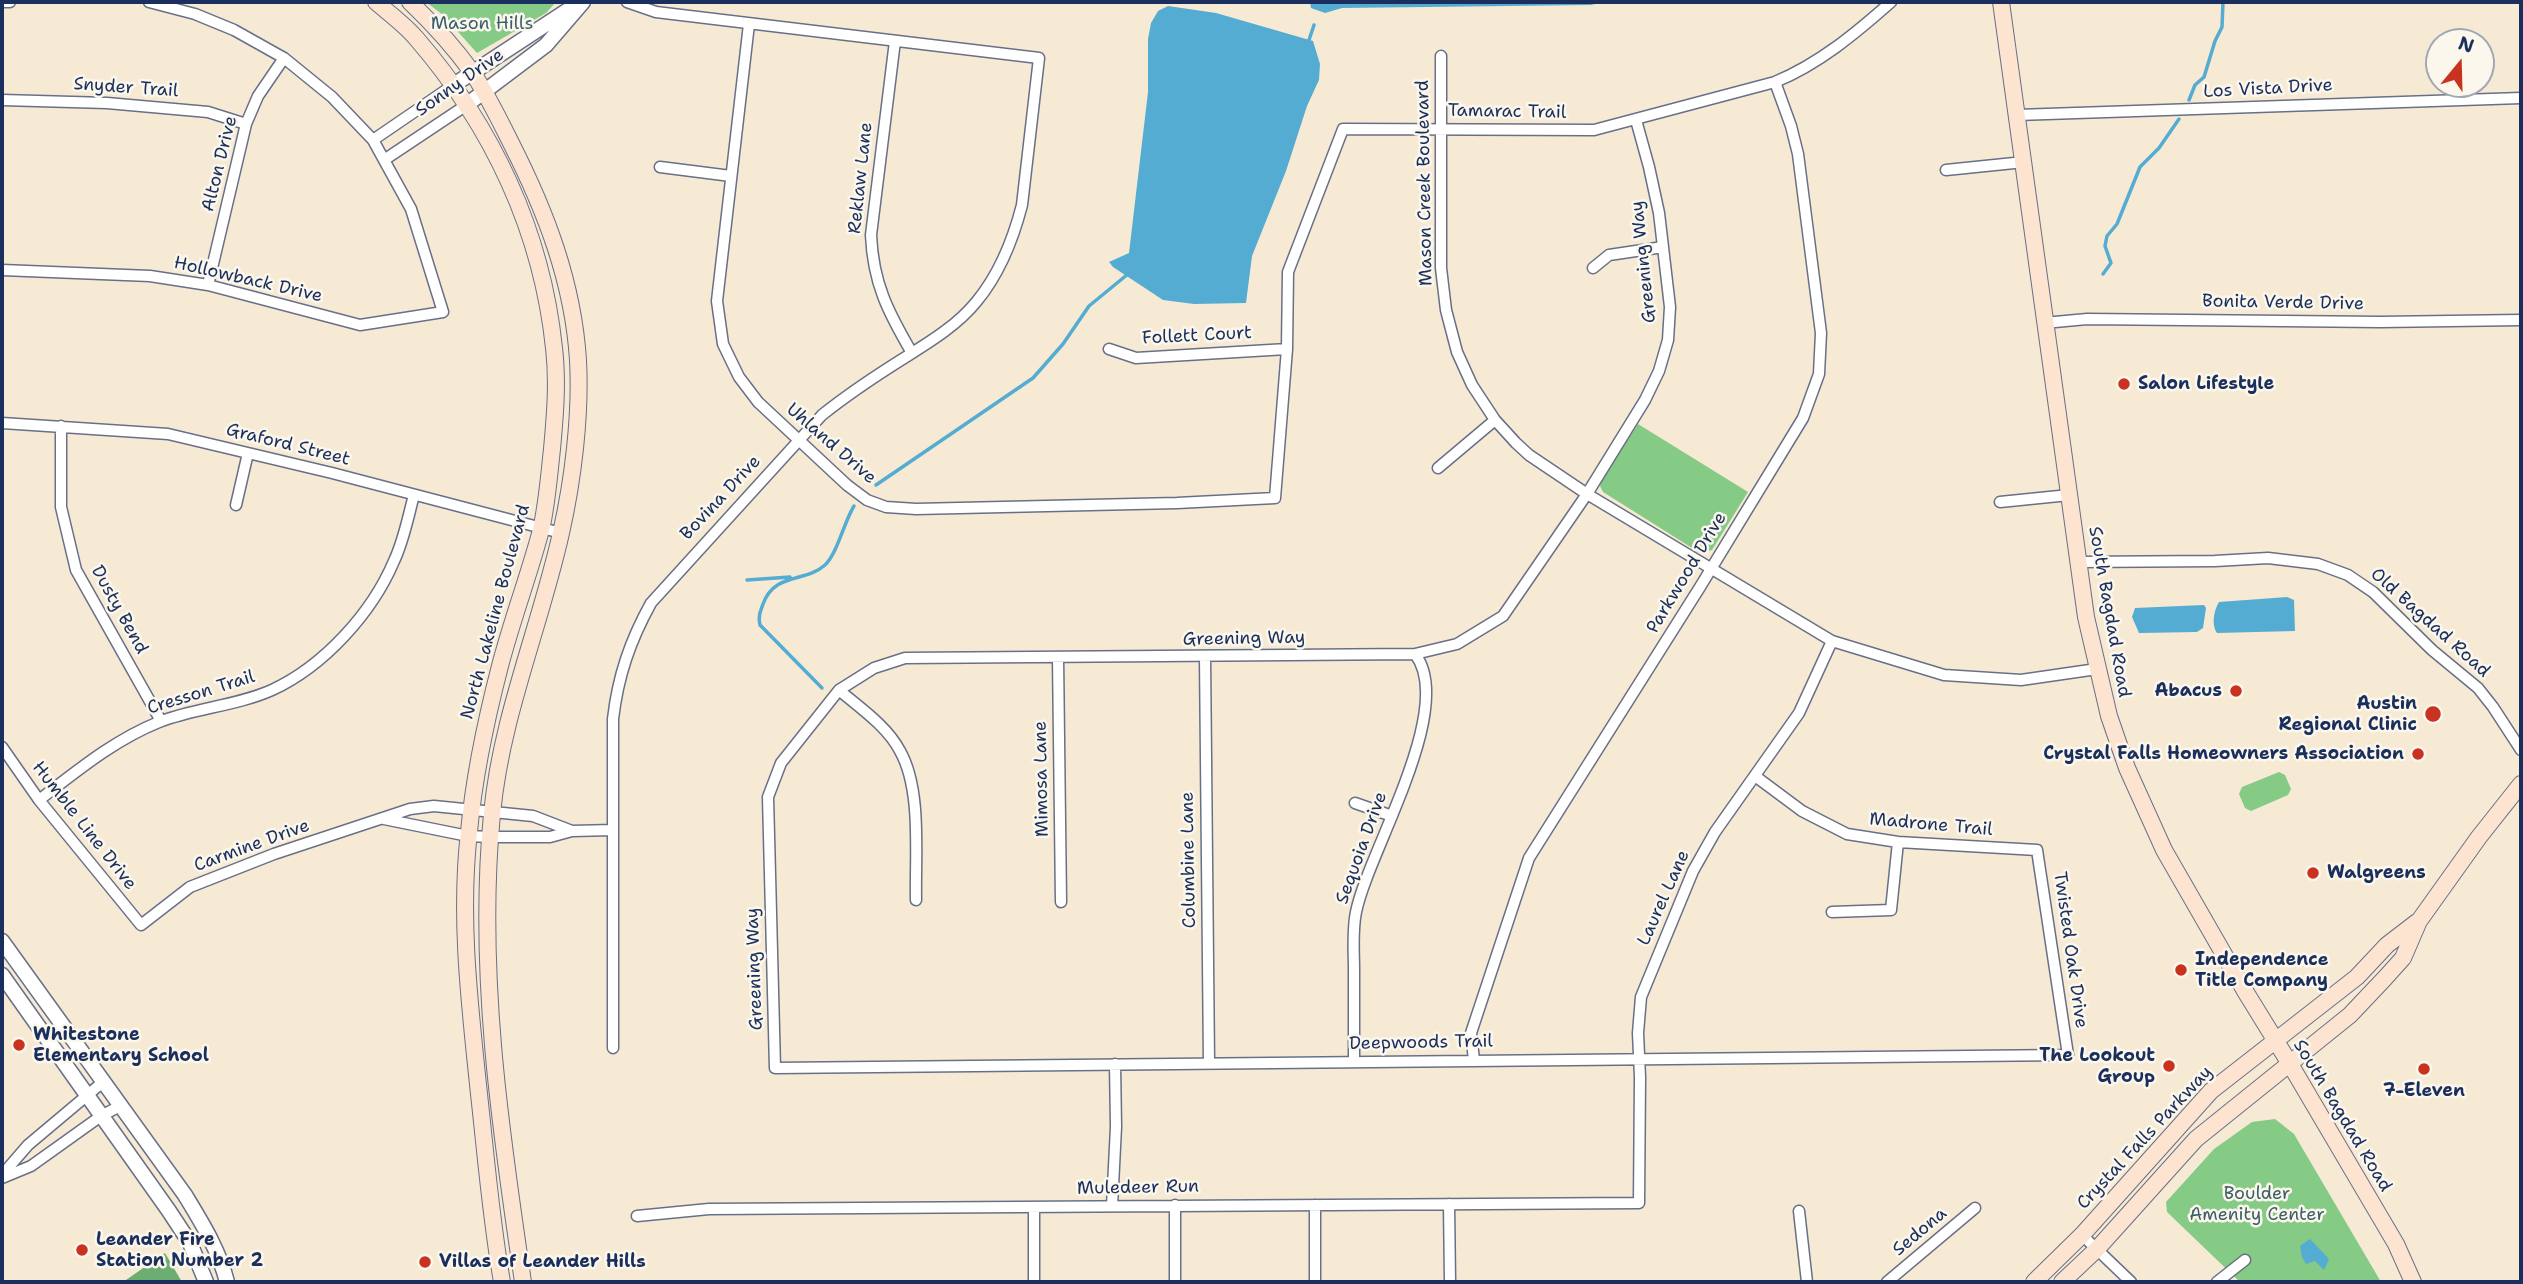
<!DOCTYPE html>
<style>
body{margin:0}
#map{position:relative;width:2523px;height:1284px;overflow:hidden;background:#f6ead4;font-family:"Shantell Sans",sans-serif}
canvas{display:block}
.frame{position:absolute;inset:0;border:4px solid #1b2f5e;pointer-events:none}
.north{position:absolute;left:2425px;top:28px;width:70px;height:70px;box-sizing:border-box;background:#fbf7ec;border:2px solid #a1a7b3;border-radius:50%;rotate:19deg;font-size:19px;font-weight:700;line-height:28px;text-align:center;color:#1b2f5e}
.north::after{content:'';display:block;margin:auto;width:24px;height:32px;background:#c8321e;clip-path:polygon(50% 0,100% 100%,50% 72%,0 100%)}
</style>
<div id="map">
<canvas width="2523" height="1284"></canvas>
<div class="frame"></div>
<div class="north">N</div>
</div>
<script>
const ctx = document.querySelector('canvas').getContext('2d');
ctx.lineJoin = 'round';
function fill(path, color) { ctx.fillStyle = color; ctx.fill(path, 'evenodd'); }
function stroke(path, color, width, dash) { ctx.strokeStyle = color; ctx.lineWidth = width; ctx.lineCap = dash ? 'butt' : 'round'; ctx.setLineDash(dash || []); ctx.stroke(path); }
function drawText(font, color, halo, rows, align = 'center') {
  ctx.font = font + ' "Shantell Sans",sans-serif'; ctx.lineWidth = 5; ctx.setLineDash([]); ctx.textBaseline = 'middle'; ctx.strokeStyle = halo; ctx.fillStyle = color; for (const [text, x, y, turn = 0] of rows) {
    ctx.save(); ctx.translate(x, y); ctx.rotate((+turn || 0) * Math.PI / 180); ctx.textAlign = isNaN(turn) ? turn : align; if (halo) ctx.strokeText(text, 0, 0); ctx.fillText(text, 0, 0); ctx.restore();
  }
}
const green = new Path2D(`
 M426,2h130l-10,11 -69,40 -34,-38z
 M1638,424l110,68 -36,58 -12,3 -97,-61 -3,-6 2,-7z
 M2279,772l6,3 6,14 -3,6 -37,16 -6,-3 -6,-14 3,-7z
 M2275,1119l19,15 87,148h-141l-73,-70 -1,-10 48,-53 38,-27z`);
const forest = new Path2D(`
 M165,1253l17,29h-59z`);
const water = new Path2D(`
 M1310,2h294l-13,3 -249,3 -17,5 -14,-5z
 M1168,6l48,7 97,28 7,23 -1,16 -12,26 -21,65 -34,85 -6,47 -52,1 -31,-4 -50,-33 -4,-5 20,-9 19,-161v-53l3,-16 7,-12z
 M2287,597l7,3 1,31 -78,2c-6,-8 -3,-23 2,-31z
 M2204,605l2,3 -3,20 -6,4 -58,1 -7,-16 3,-9z
 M2310,1239l19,20 -5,11 -9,-9 -9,3 -4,-7 -2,-11z`);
const stream = new Path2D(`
 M1308,43l6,-18
 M2189,100l6,-15 9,-8 11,-36 7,-14 1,-25
 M2103,274l8,-11 -6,-17 2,-10 10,-12 23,-57 19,-19 20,-29
 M876,485l157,-107 30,-34 26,-38 39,-32
 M747,580l43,-3
 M822,688l-62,-63c-2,-8 0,-13 3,-21 12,-32 42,-21 62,-39 12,-11 19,-43 29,-59`);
const minor = new Path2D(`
 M2,2h8
 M749,24l-32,277 6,43 16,33 19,25 89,83 20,15 19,7 30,2 261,-6 98,-5 12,-149 1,-77 55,-143 251,1 181,-48c44,-18 81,-49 116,-80
 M895,41l-24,194c2,48 17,77 41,118
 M1441,56v212l5,42 11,42 15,33 23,35 21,23 13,12 58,39 245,147 112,34 77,5 76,-11
 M2,100l105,3 101,9 38,12
 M2017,115l504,-17
 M1636,120l13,47 10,46 11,94 -2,33 -9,31 -14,29 -58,94 -84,122 -46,28 -42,10 -510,4 -31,10 -35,22 -58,73 -13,34 7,271 1293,-13 -31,-205 -139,-8 -51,-8 -45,-23 -47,-35
 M373,140l79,-54
 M384,160l81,-54
 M660,167l71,9
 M1946,170l78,-8
 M1593,268l16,-13 54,-8
 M2,270l148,6 58,9 152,40 83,-13 -32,-103 -38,-69 -41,-43 -48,-39 -50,-28 -39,-16 -46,-12
 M208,285l38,-161 12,-28 26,-38
 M2044,323l43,-4 293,3 141,-2
 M1109,349l27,9 151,-9
 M2,423l166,11 164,39 229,60
 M61,426v81l15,63 85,151
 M1438,468l57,-48
 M2000,502l69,-7
 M236,505l12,-52
 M2078,562l137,-1 53,-3 50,6 30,11 25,17 59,58 46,38 15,19 28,43
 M1058,657l3,245
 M1205,657l4,406
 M839,690c21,18 48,36 61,61 22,39 15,104 16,149
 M2,747l37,53 102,125 49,-38 84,-33 136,-45 24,-3 99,10 39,15
 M39,800c38,-29 75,-60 120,-78 36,-14 77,-16 113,-32 52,-24 100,-77 122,-129 10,-21 14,-44 20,-66
 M1355,803l37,13
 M384,819l84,17 22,1h60l22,-6 41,-1
 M1832,912l59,-2 7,-68
 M613,1048v-329c5,-43 17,-78 38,-116l171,-188c25,-20 52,-38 79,-55 27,-17 56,-34 76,-59 23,-28 36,-61 45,-96l17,-147 -383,-46 -29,-10
 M1474,1060l-3,-27 58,-175 171,-271 103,-169 16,-44 2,-41 -23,-179 -7,-28 -16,-44
 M1354,1061c0,-30 0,-60 0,-91 0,-19 -2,-39 2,-58 12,-60 101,-204 59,-258
 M2,1175l26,-30 75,-63
 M2,1178l29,-12 70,-50 19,-10
 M1449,1204l1,78
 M1175,1205v77
 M1315,1205v77
 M1112,1206l4,-79 -1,-63
 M1034,1207v75
 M1799,1211l8,71
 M637,1216l72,-7 930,-6 1,-126 -2,-44 3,-36 52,-126 22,-39 84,-119 33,-72
 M2082,1235l49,47
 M1887,1282l88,-74
 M2217,1282l28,-22`);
const tertiary = new Path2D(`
 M452,86l119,-78
 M465,106l81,-61 37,-43
 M2,941l183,254c17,28 34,55 42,87
 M2,975l167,236 21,32 16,39`);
const secondary = new Path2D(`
 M376,2c14,12 29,23 40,36 77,89 126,194 138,310 4,34 1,68 -2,101 -3,27 -5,55 -11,81 -12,45 -29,90 -41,136 -14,54 -26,110 -31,166 -10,87 1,175 10,262 7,63 12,126 23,188
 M410,2c22,21 44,45 62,70 15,22 27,47 39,71 35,69 62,139 67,217 3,55 -5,120 -17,173 -21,94 -60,184 -69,281 -15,155 8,314 31,468
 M2001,2l85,615 23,99 18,52 37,82 81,141 45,73 106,180 17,38
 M2034,1282l48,-47 129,-144 146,-114 30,-32 30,-23
 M2062,1282l35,-33 99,-110 154,-124 35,-37 18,-20 16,-37 60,-84 42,-53`);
const markers = [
 [2124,384,7,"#c8321e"],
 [2236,691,7,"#c8321e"],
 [2433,714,9,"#c8321e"],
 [2418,754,7,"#c8321e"],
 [2313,873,7,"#c8321e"],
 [2181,970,7,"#c8321e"],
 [19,1045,7,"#c8321e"],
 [2169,1066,7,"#c8321e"],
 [2424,1069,7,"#c8321e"],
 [82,1250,7,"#c8321e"],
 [425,1262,7,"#c8321e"]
];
const parkNames = [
 ["Mason Hills",482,24],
 ["Boulder",2257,1194],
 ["Amenity Center",2257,1215]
];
const streetNames = [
 ["Sonny Drive",460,83,-35],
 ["Snyder Trail",126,88,4],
 ["Los Vista Drive",2268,89,-3],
 ["Tamarac Trail",1507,112,1],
 ["Alton Drive",220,164,-76],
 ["Reklaw Lane",861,178,-84],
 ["Mason Creek Boulevard",1425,183,-91],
 ["Greening Way",1644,262,-96],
 ["Hollowback Drive",248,280,13],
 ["Bonita Verde Drive",2283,303,1],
 ["Follett Court",1197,336,-3],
 ["Uhland Drive",831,444,41],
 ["Graford Street",288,445,14],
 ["Bovina Drive",721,498,-47],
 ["Parkwood Drive",1687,573,-59],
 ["Dusty Bend",119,610,61],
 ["North Lakeline Boulevard",496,612,-75],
 ["South Bagdad Road",2109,612,80],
 ["Old Bagdad Road",2430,623,42],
 ["Greening Way",1244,639,-1],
 ["Cresson Trail",201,693,-17],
 ["Mimosa Lane",1042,779,-91],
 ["Madrone Trail",1931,825,5],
 ["Humble Line Drive",84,826,52],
 ["Carmine Drive",252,846,-20],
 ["Sequoia Drive",1362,848,-70],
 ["Columbine Lane",1189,860,-91],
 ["Laurel Lane",1664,898,-66],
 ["Twisted Oak Drive",2070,950,82],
 ["Greening Way",755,969,-92],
 ["Deepwoods Trail",1421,1043,-1],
 ["South Bagdad Road",2342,1116,59],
 ["Crystal Falls Parkway",2145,1138,-47],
 ["Muledeer Run",1138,1188,-1],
 ["Sedona",1920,1232,-40]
];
const poiNames = [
 ["Salon Lifestyle",2138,384],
 ["Abacus",2222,691,"right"],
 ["Austin",2417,704,"right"],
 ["Regional Clinic",2417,725,"right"],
 ["Crystal Falls Homeowners Association",2404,754,"right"],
 ["Walgreens",2327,873],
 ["Independence",2195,960],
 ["Title Company",2195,981],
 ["Whitestone",33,1035],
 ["Elementary School",33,1056],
 ["The Lookout",2155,1056,"right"],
 ["Group",2155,1077,"right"],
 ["7-Eleven",2424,1091,"center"],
 ["Leander Fire",96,1240],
 ["Station Number 2",96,1261],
 ["Villas of Leander Hills",439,1262]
];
fill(green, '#85ca85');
fill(forest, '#6cae72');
fill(water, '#55acd2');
stroke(stream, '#55acd2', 3.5);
stroke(minor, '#687087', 13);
stroke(tertiary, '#687087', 17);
stroke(secondary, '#687087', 18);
stroke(minor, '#fff', 10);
stroke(tertiary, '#fff', 14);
stroke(secondary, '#fde4d0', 16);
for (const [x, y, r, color] of markers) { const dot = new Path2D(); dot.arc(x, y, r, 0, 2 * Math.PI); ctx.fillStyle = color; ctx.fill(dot); stroke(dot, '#fbf7ec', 2.5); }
drawText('18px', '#3b5e6a', '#fbf7ec', parkNames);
drawText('18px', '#1b2f5e', '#fbf7ec', streetNames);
drawText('bold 18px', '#1b2f5e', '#fbf7ec', poiNames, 'left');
</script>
